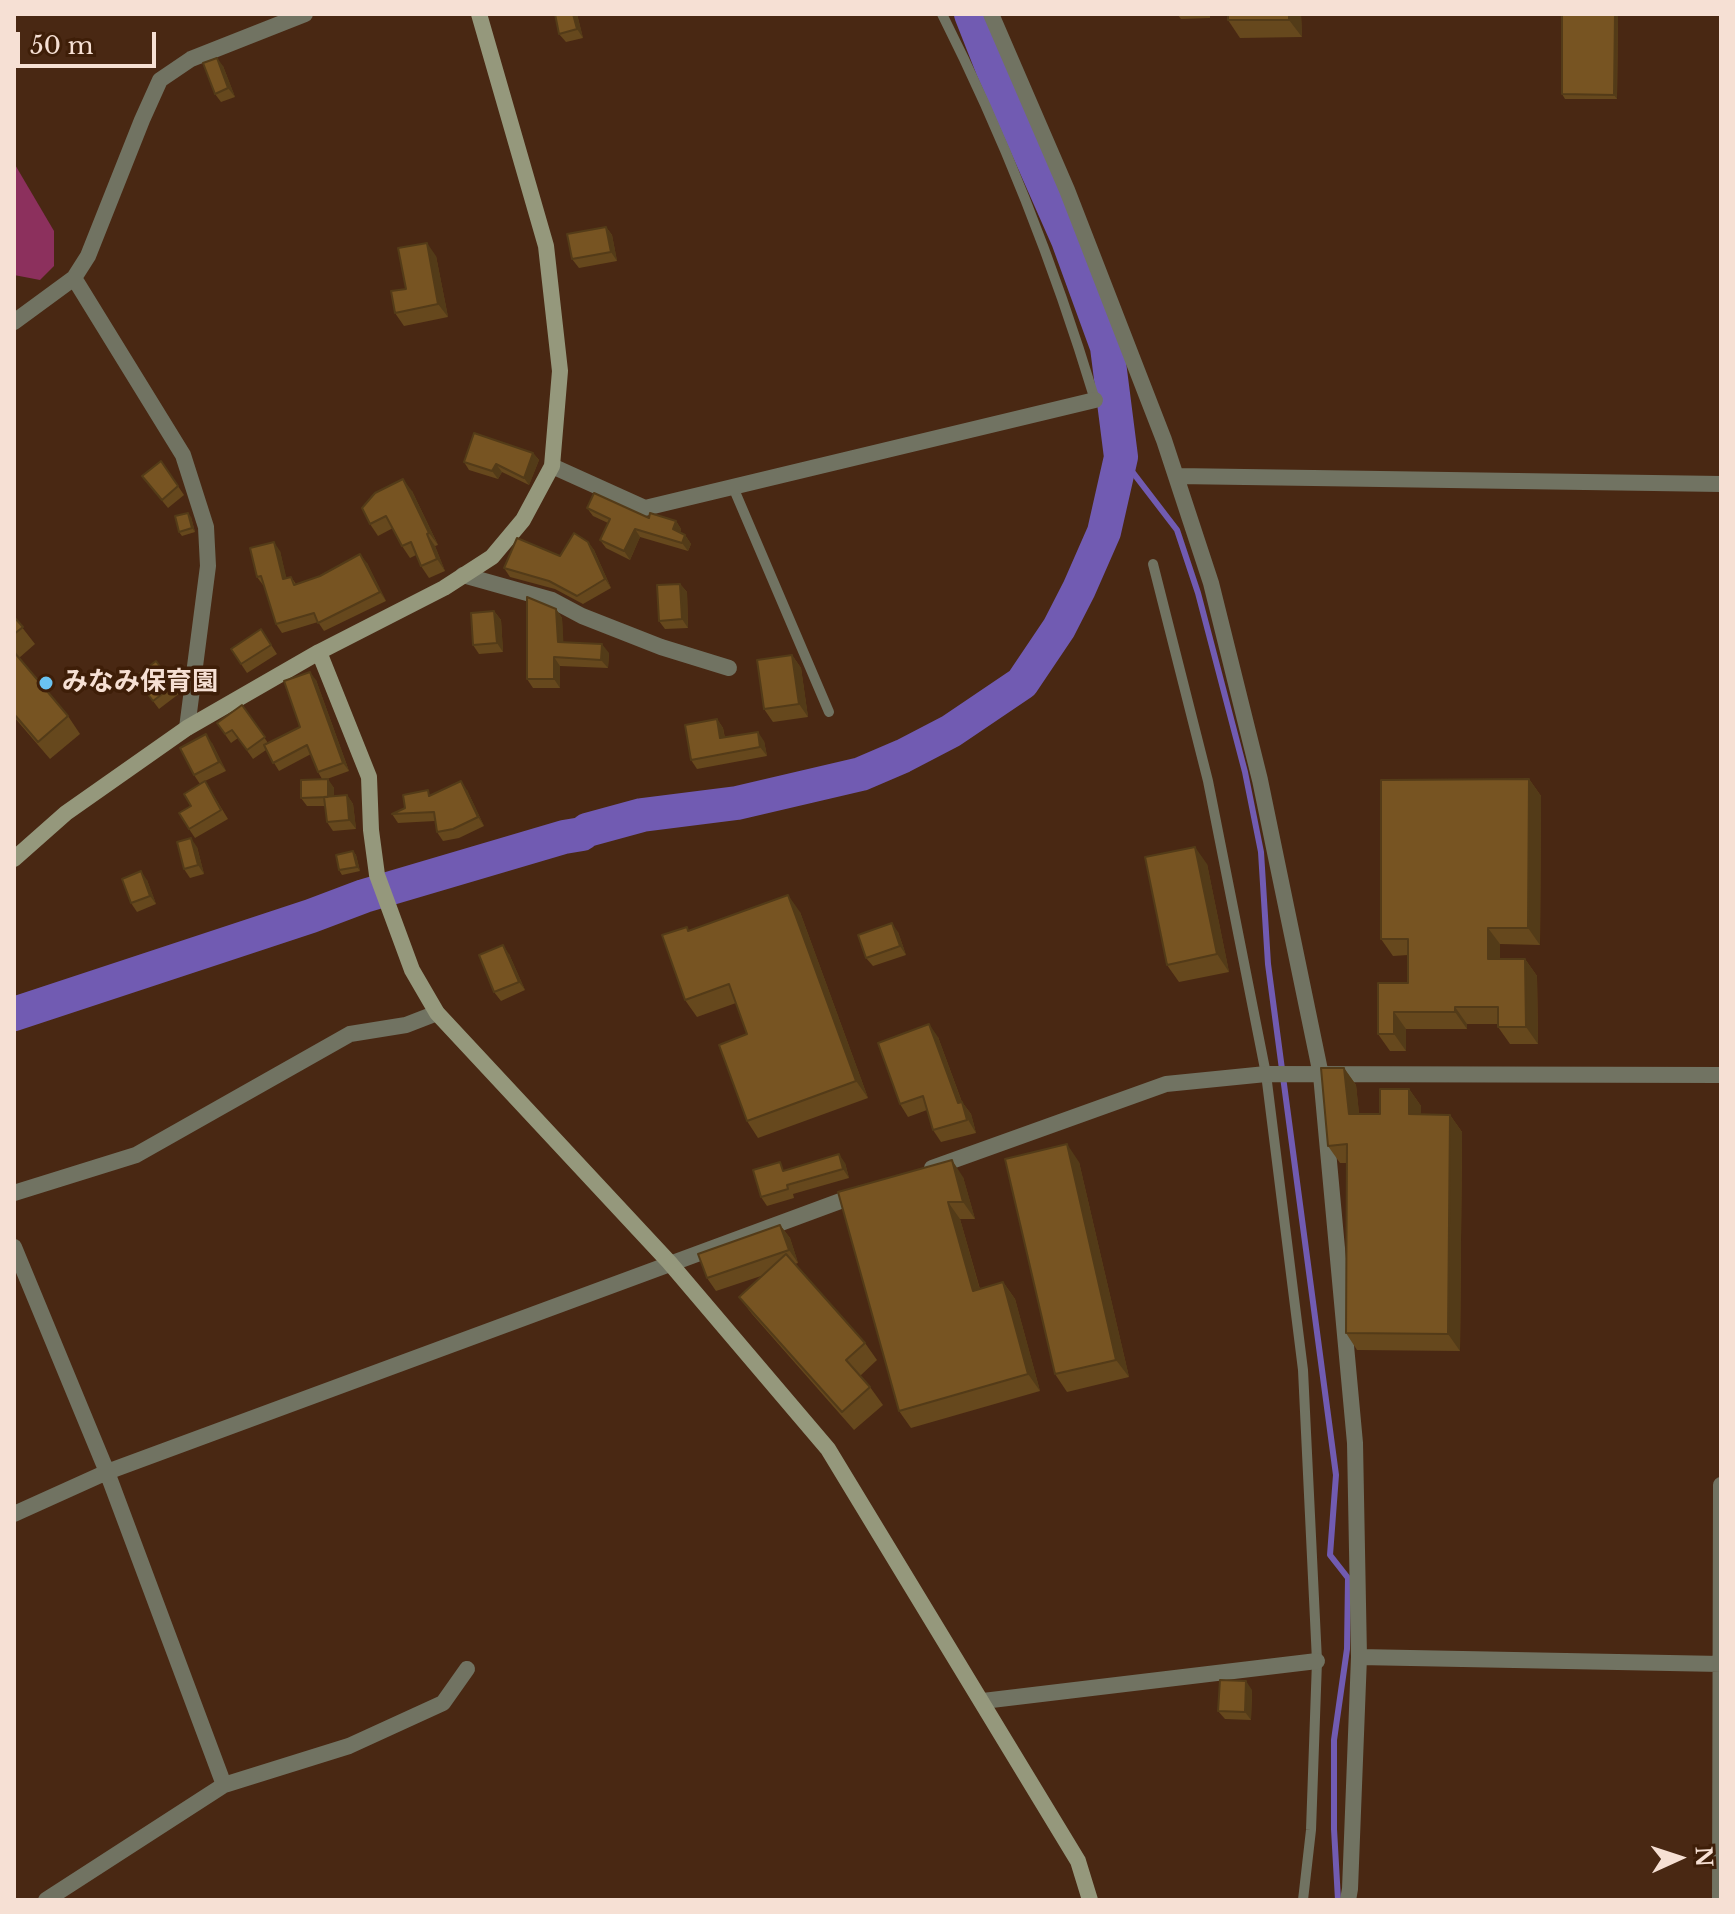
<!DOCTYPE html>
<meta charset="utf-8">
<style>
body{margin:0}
#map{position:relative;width:1735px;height:1914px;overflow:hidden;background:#492813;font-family:"Libre Baskerville",serif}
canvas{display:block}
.frame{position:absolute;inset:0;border:16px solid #f6e0d4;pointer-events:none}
.north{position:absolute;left:1639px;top:1818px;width:80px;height:80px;-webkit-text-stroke:6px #3e1e08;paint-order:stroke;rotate:87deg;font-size:22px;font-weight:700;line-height:32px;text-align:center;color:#f6e0d4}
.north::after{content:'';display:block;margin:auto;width:28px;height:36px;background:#f6e0d4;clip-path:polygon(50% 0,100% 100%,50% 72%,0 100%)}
.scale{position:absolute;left:16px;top:32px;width:140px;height:36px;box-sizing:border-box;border:4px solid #f6e0d4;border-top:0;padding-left:10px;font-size:24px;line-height:28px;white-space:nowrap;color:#f6e0d4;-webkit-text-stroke:6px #3e1e08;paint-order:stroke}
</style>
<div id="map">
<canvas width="1735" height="1914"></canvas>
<div class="frame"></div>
<div class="north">N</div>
<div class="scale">50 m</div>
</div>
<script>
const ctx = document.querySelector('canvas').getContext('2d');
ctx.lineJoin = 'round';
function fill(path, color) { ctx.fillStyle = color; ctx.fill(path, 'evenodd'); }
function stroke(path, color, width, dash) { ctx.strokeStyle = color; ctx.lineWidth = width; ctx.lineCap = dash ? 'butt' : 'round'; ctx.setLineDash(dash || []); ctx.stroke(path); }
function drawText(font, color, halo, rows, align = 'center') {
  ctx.font = font + ' "Libre Baskerville","Noto Sans JP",serif'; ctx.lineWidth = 7; ctx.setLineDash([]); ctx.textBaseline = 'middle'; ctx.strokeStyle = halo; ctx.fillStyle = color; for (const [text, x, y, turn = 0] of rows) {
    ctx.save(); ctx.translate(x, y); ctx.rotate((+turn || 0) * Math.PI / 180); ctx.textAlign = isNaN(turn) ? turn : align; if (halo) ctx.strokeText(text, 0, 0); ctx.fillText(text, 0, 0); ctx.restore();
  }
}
const forest = new Path2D(`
 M14,163l40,68v35l-14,14 -26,-5z`);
const stream = new Path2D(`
 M1121,457l56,73 21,63 47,179 16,80 7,112 68,511 -6,80 18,23 -1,71 -13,91v89l4,71`);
const river = new Path2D(`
 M14,1014l297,-98 53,-20 200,-59 18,-3 5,-4 55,-15 95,-12 124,-29 42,-18 48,-25 71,-48 37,-55 20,-39 25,-57 17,-75 -14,-110 -39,-107 -75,-170 -22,-56`);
const lane = new Path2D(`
 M942,14c62,123 113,254 153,386
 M733,487l96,225
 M1153,564l55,217 58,293 37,296 14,291 -6,169 -8,70`);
const street = new Path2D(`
 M991,14l76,176 97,250 47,143 49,197 61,295 34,368 4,214 -9,232 -2,11
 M74,278l109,177 23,72 2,39 -21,162
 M14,322l60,-44 14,-22 54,-136 18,-40 31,-21 114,-45
 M552,466l93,42 450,-108
 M1177,476l544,8
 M463,575l89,25 30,16 79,31 68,21
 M932,1168l234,-84 100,-10 455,1
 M14,1193l122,-38 214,-121 56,-9 31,-12
 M14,1247l93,225 117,313
 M14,1514l93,-42 755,-279
 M1359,1657l362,7
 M983,1701l334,-40
 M46,1900l178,-115 125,-39 94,-43 24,-34
 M1720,1900l1,-415`);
const secondary = new Path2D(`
 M319,652l50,125 2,53 6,45 35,95 25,43 232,249 159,187 250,412 12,39
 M14,859l52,-46 121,-85 132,-76 125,-64 48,-31 31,-37 29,-54 8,-95 -14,-125 -67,-232`);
const wall = new Path2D(`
 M555,14h22l6,24 -17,4 -7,-8z
 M1177,14h33v4l-29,1z
 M1228,14h73l1,23 -62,1 -12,-18z
 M1562,14h56l-1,85h-52l-3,-5z
 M223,66l12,31 -14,5 -6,-8z
 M606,227l6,8 5,26 -38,7 -7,-9z
 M436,256l12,61 -44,9 -9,-13 11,-24z
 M533,453l6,7 -10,25 -27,-13 -4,7 -29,-9 -5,-8z
 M161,461l23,34 -16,13 -26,-32z
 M412,491l26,54 -3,1 10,25 -16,7 -8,-12 -5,-11 -6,3 -8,-12 -9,-18 -15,8 -8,-12z
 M587,508l89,13 5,8 -1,4 5,2 6,9 -3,7 -48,-14 -10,23 -24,-12 -6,-8 8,-17 -15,-7z
 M191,517l4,15 -13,4 -3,-4z
 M588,542l6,8 17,38 -28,16 -28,-15 -45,-12 -6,-9 56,-12z
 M280,551l6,27 5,-1 5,7 71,-21 19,38 -62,30 -6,-9 -36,11 -6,-9 -12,-39h-1l-6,-8z
 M680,584l7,8 1,36 -23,1 -6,-8z
 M556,609l6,9 1,24 46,11 -1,15 -48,-2v22h-27l-6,-9z
 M494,611l7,9 2,32 -24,2 -6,-9z
 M14,617l21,27 -16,14 49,58 12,18 -30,25 -36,-42z
 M261,629l16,25 -30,19 -16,-24z
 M792,655l9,13 7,49 -35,5 -9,-13z
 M156,661l24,32 -21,16 -24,-32z
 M316,680l33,91 -22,8 7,9v8l13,-1 6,9 3,25 -23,2 -6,-9 -2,-16h-18l-6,-8 21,-19 -4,-7 -7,-18 -32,17 -13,-21 -13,9 -15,-21 -7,5 -14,-20 25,-18 26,38 32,-16z
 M717,719l6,9 2,10 39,3 3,15 -70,13 -6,-9z
 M212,743l14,28 -21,10 23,38 -33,19 -6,-9 11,-45 -6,-9z
 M1529,779l12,17 -1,149 -40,-1v15h25l12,17 1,68h-28l-12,-17v-3h-31v5h-61v22h-16l-12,-17 30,-51v-28l-15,1 -12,-17z
 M467,790l17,36 -25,12 -16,3 -6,-9 -2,-11 -37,2 -6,-9 40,-19z
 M197,847l7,27 -14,4 -6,-9z
 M353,851l3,4 4,16 -18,4 -3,-5z
 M1207,864l22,108 -50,10 -12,-17z
 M147,880l9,24 -19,8 -6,-9z
 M800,912l68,186 -110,40 -11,-17v-87l-11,-31 -39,14 -12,-17 4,-69z
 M898,932l8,23 -33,11 -7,-8z
 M509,954l16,36 -24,11 -7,-9z
 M938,1037l24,65 9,12 5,19 -35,9 -8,-12 -6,-20 -19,7 -8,-13z
 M1344,1068l12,17 3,29h21l29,-25 12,17v8l29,1 12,17 -2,219 -103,-1 -11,-17 1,-170h-7l-12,-17z
 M1079,1162l50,215 -62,15 -12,-18z
 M845,1163l4,15 -56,16 1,4 -27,8 -6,-9 25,-27z
 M963,1177l12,42h-15l20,70 23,-7 12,17 25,92 -129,37 -12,-17 -61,-219z
 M780,1225l10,13 8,25 -3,1 70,79 12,17 -17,16 10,11 13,18 -29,25 -102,-116 -13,-17 25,-22 -48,16 -9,-13z
 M1252,1690l-1,30 -26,-1 -7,-8z`);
const shadedWall = new Path2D(`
 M573,14h4l6,24 -6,-9z
 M1289,14h12l1,23 -13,-17z
 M1615,14h3l-1,85 -3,-4z
 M217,58l6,8 12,31 -7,-9z
 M606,227l6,8 5,26 -6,-9z
 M427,243l9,13 12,61 -10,-13z
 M533,453l6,7 -10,25 -5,-7z
 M496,464l6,8 -4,7 -6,-8z
 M403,479l9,12 26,54 -9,-12z
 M188,513l3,4 4,15 -3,-4z
 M676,521l5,8 -2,9 -6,-9z
 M635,529l5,8 -10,23 -6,-9z
 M427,534l8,12 10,25 -8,-12z
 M685,535l6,9 -3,7 -6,-8z
 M274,542l6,9 9,37 -6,-9z
 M588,542l6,8 17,38 -6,-9z
 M360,554l7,9 19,38 -6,-9z
 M680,584l7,8 1,36 -6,-9z
 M556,609l6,9 2,33 -6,-9z
 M494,611l7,9 2,32 -6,-9z
 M602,644l7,9 -1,15 -7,-8z
 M792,655l9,13 7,49 -9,-13z
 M554,657l6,9v22l-6,-9z
 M310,672l6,8 33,91 -6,-8z
 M717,719l6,9 3,19 -6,-9z
 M758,732l6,9 3,15 -7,-9z
 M206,734l6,9 14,28 -7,-9z
 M328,779l6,9v18l-6,-9z
 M1529,779l12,17 -1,149 -12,-17z
 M461,781l6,9 17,36 -6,-9z
 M347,795l6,9 3,25 -7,-9z
 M191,838l6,9 7,27 -6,-9z
 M1195,847l12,17 22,108 -12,-18z
 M353,851l3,4 4,16 -3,-4z
 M141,871l6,9 9,24 -6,-8z
 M788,895l12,17 68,186 -12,-17z
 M892,923l6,9 8,23 -6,-9z
 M1488,928l12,16v32l-12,-17z
 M503,945l6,9 16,36 -6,-8z
 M1525,959l12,17 1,68 -12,-17z
 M1455,1007l12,17v5l-12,-17z
 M1394,1012l12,17v22l-12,-17z
 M929,1024l9,13 26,71 -2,-6 9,12 5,19 -18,-30z
 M1344,1068l12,17 5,46 -12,-17z
 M1409,1089l12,17v25l-12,-17z
 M1450,1115l12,17 -2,219 -12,-17z
 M1067,1144l12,18 50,215 -13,-17z
 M839,1154l6,9 4,15 -6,-9z
 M952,1160l11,17 12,42 -12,-17z
 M948,1202l12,17 25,89 -12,-17z
 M780,1225l10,13 8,25 -9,-13z
 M1003,1282l12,17 25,92 -12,-17z
 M1246,1681l6,9 -1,30 -6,-8z`);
const building = new Path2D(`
 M555,14h18l4,15 -18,5z
 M1228,14h61v6h-61z
 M1562,14h53l-1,81 -52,-1z
 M217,58l11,30 -13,6 -12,-31z
 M606,227l5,25 -39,7 -5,-25z
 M427,243l11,61 -43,9 -4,-22 15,-2 -8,-41z
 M474,433l59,20 -9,25 -28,-14 -4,7 -28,-9z
 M161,461l17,25 -16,14 -20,-24z
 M403,479l26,54 -2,1 10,25 -16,7 -10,-24 -9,4 -16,-30 -16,8 -8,-16 13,-15z
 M594,493l55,25 1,-5 26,8 -3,8 12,6 -3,8 -47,-14 -11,22 -24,-11 10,-21 -23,-11z
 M188,513l4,15 -13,4 -4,-16z
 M574,533l14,9 17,37 -28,17 -28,-15 -45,-13 13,-30 43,18z
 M274,542l9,37 8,-2 3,8 26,-9 40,-22 20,38 -62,31 -4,-10 -38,11 -15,-48 -4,1 -7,-29z
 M680,584l2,35 -23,2 -2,-36z
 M527,597l29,12 2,33 44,2 -1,16 -47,-3v22h-27z
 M494,611l3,32 -24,2 -2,-32z
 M14,617l9,10 -9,7z
 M261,629l10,16 -30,19 -10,-15z
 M14,652l54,64 -30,26 -24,-28z
 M792,655l7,49 -35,5 -7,-49z
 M156,661l18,24 -21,16 -18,-24z
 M310,672l33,91 -25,9 -11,-27 -34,18 -9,-18 36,-18 -16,-46z
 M242,705l23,32 -18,13 -15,-20 -7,4 -8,-11z
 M717,719l3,19 38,-6 2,15 -69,13 -6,-35z
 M206,734l13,28 -25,13 -14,-27z
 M328,779v18l-27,1v-18z
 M1529,779l-1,149h-40v31h37l1,68h-28v-20h-43v5h-61v22h-16v-51h30v-44h-27v-159z
 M205,781l16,29 -32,19 -10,-16 12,-7 -7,-12z
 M461,781l17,36 -25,12 -16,3 -3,-20 -42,2 13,-6 -2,-13 25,-5 1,6z
 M347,795l2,25 -22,2 -3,-25z
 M191,838l7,27 -14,4 -7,-27z
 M1195,847l22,107 -50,11 -22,-108z
 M353,851l4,16 -18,3 -3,-15z
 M141,871l9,25 -19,7 -9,-24z
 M788,895l68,186 -109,40 -28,-76 28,-11 -18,-50 -44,16 -23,-65 25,-8 1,4z
 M892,923l8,23 -34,12 -8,-23z
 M503,945l16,37 -25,10 -15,-37z
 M929,1024l29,79 4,-1 5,18 -34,10 -10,-34 -23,8 -22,-61z
 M1321,1068h23l5,46h31v-25h29v25l41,1 -2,219 -102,-1 1,-189 -19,2z
 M1067,1144l49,216 -61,14 -50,-215z
 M839,1154l4,15 -56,16 1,4 -27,8 -8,-27 27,-8 3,9z
 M952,1160l11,42h-15l25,89 30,-9 25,92 -129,37 -61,-219z
 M780,1225l9,25 -82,28 -9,-24z
 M786,1254l79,89 -19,17 24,27 -28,25 -103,-115z
 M1220,1680l26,1 -1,31 -27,-1z`);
const markers = [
 [46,683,8,"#6ac3f1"]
];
const poiNames = [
 ["みなみ保育園",62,683]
];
fill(forest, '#8c305d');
stroke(stream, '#715bb2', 6);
stroke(river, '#715bb2', 34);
stroke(lane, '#717362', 10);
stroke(street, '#717362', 16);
stroke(secondary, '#95987c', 16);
fill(wall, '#66481d');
fill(shadedWall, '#533b18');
fill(building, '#775422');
stroke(building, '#533b18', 2);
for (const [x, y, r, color] of markers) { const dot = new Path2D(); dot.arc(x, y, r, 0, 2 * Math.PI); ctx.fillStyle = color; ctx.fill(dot); stroke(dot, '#3e1e08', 3); }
drawText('bold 26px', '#f6e0d4', '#3e1e08', poiNames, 'left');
</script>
